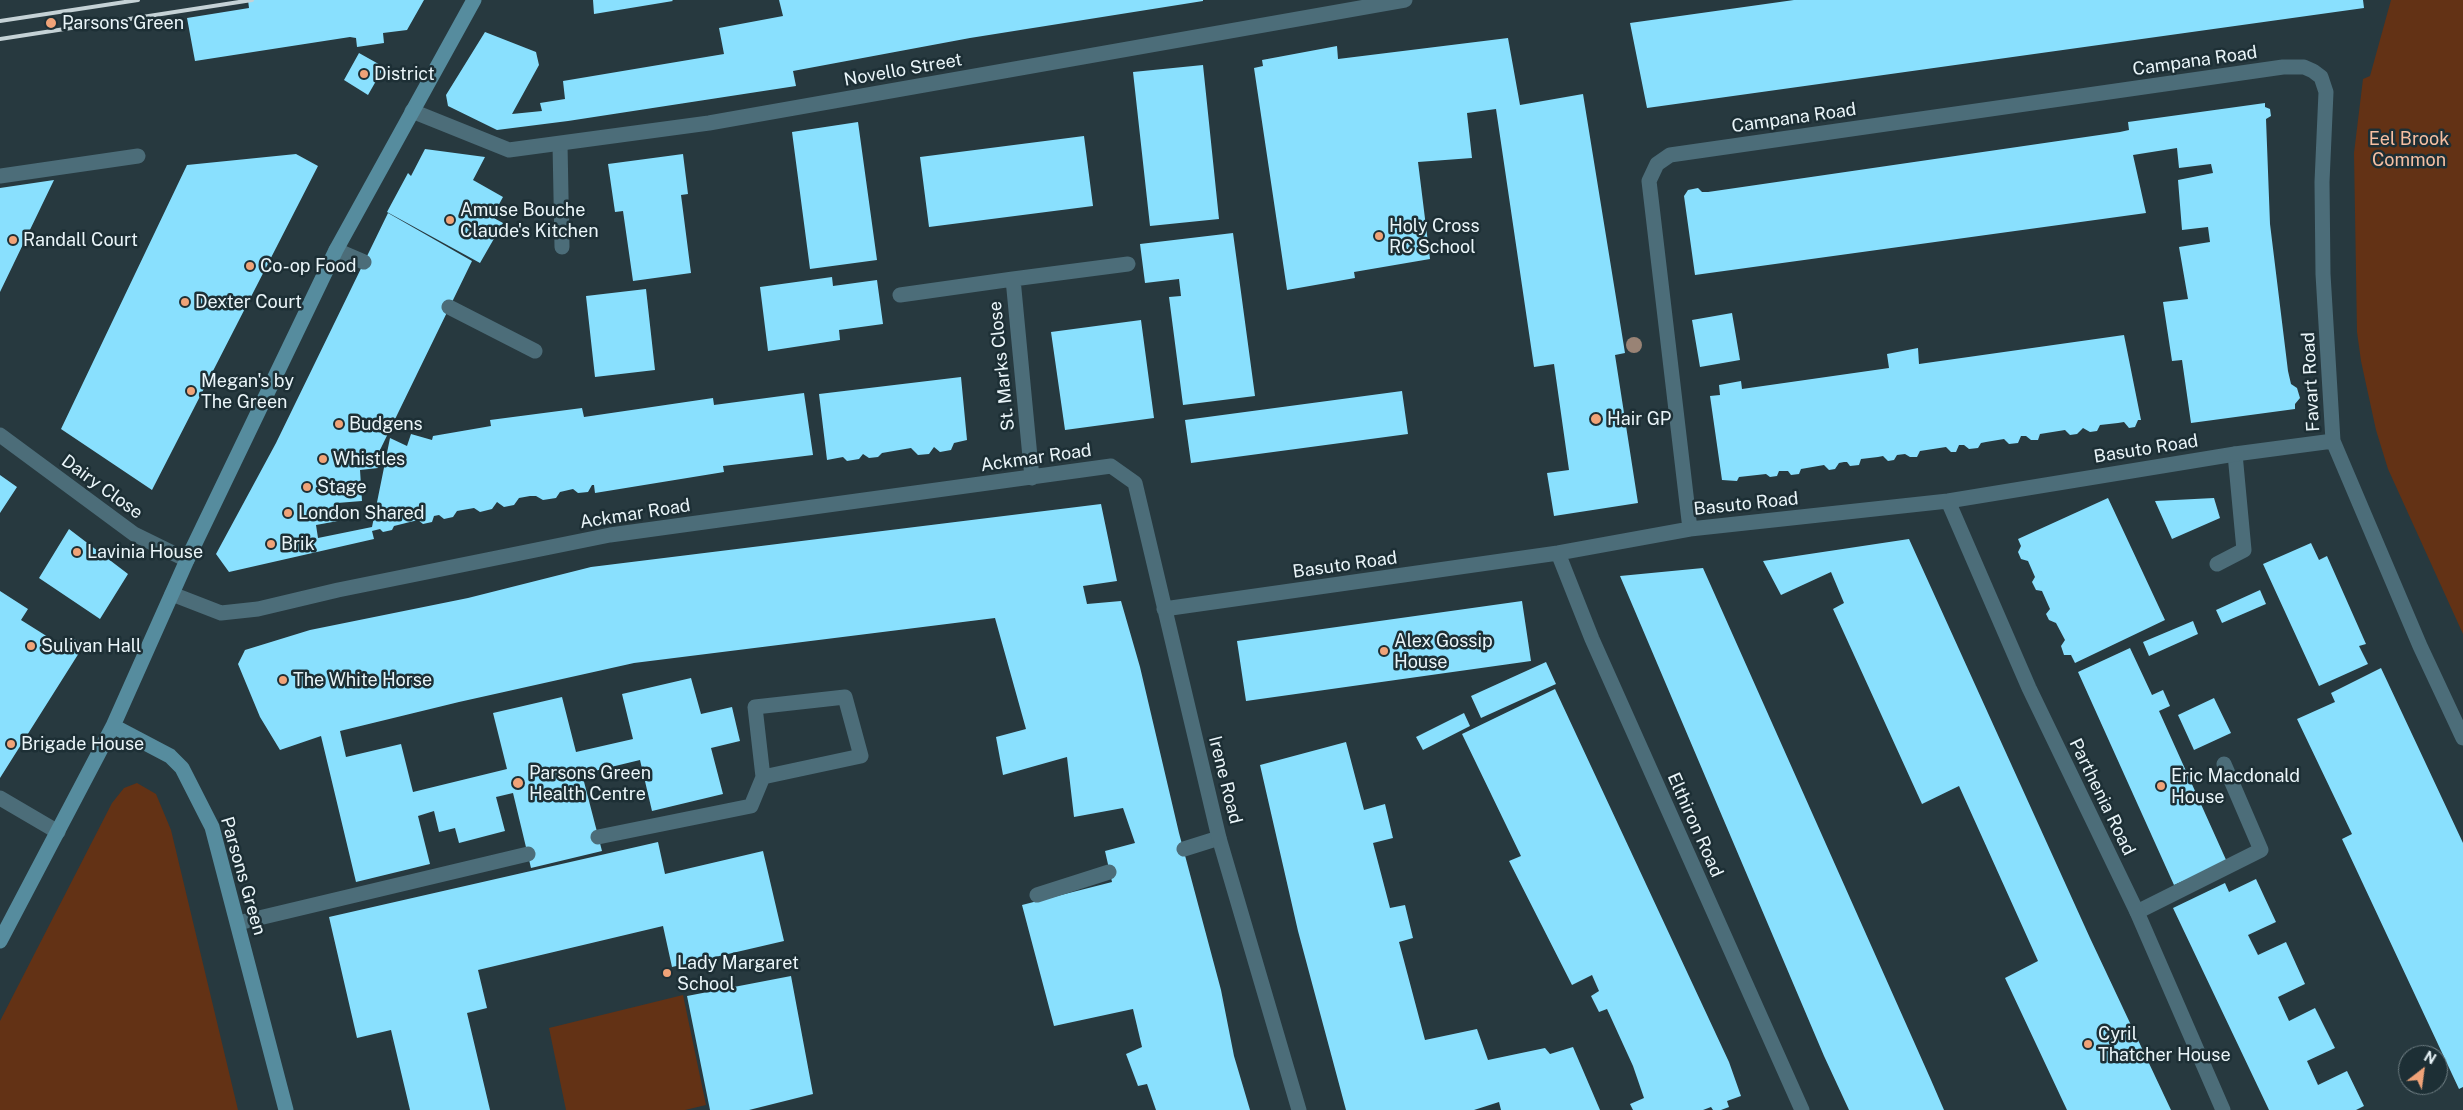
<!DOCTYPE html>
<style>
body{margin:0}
#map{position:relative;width:2463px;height:1110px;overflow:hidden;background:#27393f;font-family:"Public Sans",sans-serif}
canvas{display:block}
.north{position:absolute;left:2398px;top:1045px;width:50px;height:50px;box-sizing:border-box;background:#1d2f35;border:1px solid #6f7e83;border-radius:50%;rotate:30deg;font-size:14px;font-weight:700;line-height:20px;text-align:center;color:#eaf5f9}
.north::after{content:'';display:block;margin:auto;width:18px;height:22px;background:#f0a378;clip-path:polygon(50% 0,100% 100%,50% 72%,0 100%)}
</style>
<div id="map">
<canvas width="2463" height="1110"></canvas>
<div class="north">N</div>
</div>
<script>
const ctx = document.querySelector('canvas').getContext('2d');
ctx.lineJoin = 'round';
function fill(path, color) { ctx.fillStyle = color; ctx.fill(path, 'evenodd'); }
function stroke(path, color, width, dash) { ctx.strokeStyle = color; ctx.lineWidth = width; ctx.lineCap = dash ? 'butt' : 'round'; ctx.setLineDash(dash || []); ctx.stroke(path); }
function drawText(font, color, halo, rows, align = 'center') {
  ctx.font = font + ' "Public Sans",sans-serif'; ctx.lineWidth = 5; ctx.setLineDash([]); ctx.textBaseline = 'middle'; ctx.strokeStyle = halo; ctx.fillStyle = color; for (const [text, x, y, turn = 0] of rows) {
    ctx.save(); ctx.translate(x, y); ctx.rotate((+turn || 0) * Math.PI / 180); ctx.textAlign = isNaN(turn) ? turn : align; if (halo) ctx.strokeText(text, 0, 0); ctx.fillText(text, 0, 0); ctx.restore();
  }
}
const green = new Path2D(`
 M2391,0h72v634l-75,-165 -12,-39 -15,-69 -4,-29 -3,-179 9,-74 7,-3z
 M137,783l19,11 15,36 67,280h-238v-89l112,-218 12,-15z
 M683,995l23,110 -21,5h-119l-17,-82z`);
const building = new Path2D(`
 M248,0h176l-17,30 -24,3 1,10 -27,4 -1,-9 -6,-1 -155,24 -8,-43 62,-10z
 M593,0h79l1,1 -79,13z
 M779,0h424v1l-233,37 -177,33 3,15 -228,35 -71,9 -49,-24 -2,-11 39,-63 51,20 3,13 -27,49 30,-3 -2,-8 25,-4 -2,-18 161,-27 -5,-26 64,-12z
 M1794,0h569l1,8 -717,100 -17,-85z
 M1508,38l12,67 63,-11 42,259 -10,2 23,148 -84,13 -7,-43 22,-3 -15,-106 -20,3 -38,-258 -29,4 5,45 -54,4 12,97 -76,13 1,6 -68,12 -33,-222 9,-2 -1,-6 75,-14 1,13z
 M359,53l25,14 -16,28 -24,-15z
 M1203,65l16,154 -69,7 -17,-154z
 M2265,103v4l5,2 1,7 -5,3 4,105 18,147 3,13 6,4 3,10 -5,6v5l-104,14 -9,-63 -10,1 -9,-59 25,-3 -9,-52 31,-5 -2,-15 -26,3 -4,-50 35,-7 -2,-9 -32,4 -2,-20 -44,7 13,58 -451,62 -11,-79 4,-6 10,-2 4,4h6l412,-60 9,-2 -1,-8z
 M858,122l19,138 -67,9 -18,-137z
 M1084,136l9,70 -164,21 -9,-70z
 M425,149l60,8 -12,23 30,17 -11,20 11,6 -23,40 -93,-51 21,-39 3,3z
 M296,154l22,12 -166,324 -91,-61 126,-264z
 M683,154l5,40 -7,1 10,78 -58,8 -10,-70 -8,1 -7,-48z
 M54,180l-54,112v-104z
 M388,213l84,48 -92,189 -2,18 -18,2 2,31 -25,2 1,18 -22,4 2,13 54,-11 18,-89 17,8 4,-12 21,6 1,-4 58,-10 -1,-6 92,-12 2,9 129,-19 1,7 90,-12 9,62 -90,11 1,6 -129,21 -1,-8h-2l-4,7 -10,1 -5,-4 -13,3 -4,6 -13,2 -7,-4h-6l-11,2 -5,7 -10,2 -7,-5 -5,7 -12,3 -6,-4 -17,3 -4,6 -9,2 -5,-4 -5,1 -2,6 -9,2 -5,-4 -24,6 -2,4 -9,2 -3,-3 -8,2 2,8 -145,33 -13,-18 60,-111z
 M1233,233l22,163 -72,9 -14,-108 12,-1 -2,-17 -34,4 -5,-39z
 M832,277l1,9 44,-6 6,44 -44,6 1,10 -72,11 -8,-64z
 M646,289l9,81 -60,7 -9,-81z
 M1732,313l8,47 -40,7 -8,-47z
 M1141,320l13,98 -89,12 -14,-98z
 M2124,335l17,85h-3l-3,7 -6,1 -5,-6 -6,1 -18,2 -3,6 -7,1 -7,-4 -6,6 -7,1 -5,-5 -25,4 -2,6h-7l-5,-4h-5l-3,7 -9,1 -5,-5 -18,3 -5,1 -3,5 -9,1 -5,-4h-5l-3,7h-5l-5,-5 -26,4 -3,6h-7l-5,-3 -8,1 -3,5 -6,1 -5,-5 -5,1 -17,2 -2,6 -9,1 -3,-4h-3l-5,1 -4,6 -6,1 -5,-5 -23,4 -2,5 -8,1 -3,-4h-9l-2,5 -7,1 -4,-3 -27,3 -2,4 -15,-1 -12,-84 10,-1 -1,-10 22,-4 1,8 147,-21 -2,-14 31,-6 1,16z
 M961,377l6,63 -13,3 -3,7 -11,2 -6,-5 -5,7 -11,1 -7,-7 -29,5 -4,4 -9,1 -6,-4 -4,5 -12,2 -4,-4 -16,3 -8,-66z
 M1402,391l6,43 -217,29 -6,-43z
 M0,475l17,12 -17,26z
 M2108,498l57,122 -90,43 -4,-8h-7l-3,-9 4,-6 -9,-17 -7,-3 -3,-6 4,-5 -8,-18 -6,-1 -4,-8 3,-5 -7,-16 -7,-2 -3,-7 3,-6 -3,-7z
 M2214,498l6,20 -48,21 -17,-38z
 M1101,504l16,77 -34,5 4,18 34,-3 19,66 39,166 42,157 13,66 16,54h-94l-9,-26 -9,2 -12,-32 16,-7 -9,-38 -79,17 -32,-121 90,-23 -7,-31 30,-8 -12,-35 -49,9 -7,-60 -64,18 -7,-38 30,-8 -31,-111 -361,45 -175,39 -119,29 6,26 55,-13 12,48 94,-23 -14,-56 69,-16 14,55 57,-13 -11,-45 69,-16 10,36 31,-7 8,34 -29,7 12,46 -71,17 -12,-51 -58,14 20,77 -71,17 -18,-75 -17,4 9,34 -46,12 -4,-15 -16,4 -5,-21 -16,5 12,48 -74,18 -35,-146 -41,14 -20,-33 -22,-53 7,-14 65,-20 158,-32 123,-31z
 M69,529l59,45 -28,45 -61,-41z
 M1909,539l181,399 81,172h-104l-62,-132 33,-17 -79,-175 -37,18 -89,-195 11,-6 -13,-31 -50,23 -18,-34z
 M2311,543l8,17 8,-4 39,88 -7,2 9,18 -49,22 -56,-122z
 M1703,568l228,512 13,30h-95l-25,-54 -204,-480z
 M2260,590l6,14 -44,19 -6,-13z
 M0,591l28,18 -7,11 43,27 7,-10 13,8 -84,133z
 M1522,601l9,60 -285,40 -9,-60z
 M2193,621l5,13 -49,22 -6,-14z
 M2130,648l22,47 11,-5 7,16 -11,5 68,151 -53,23 -96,-213z
 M1546,662l10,22 -75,34 -10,-22z
 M2381,668l82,175v244l-4,2 -117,-250 10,-5 -55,-115 38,-17 -4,-9z
 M1555,689l174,373 12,34 -14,5 2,6 -8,3h-8l-2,-3 -8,3h-70l-3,-6 14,-6 -11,-32 -26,-57 -8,3 -8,-16 8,-5 -7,-16 -20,10 -63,-124 12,-5 -59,-122z
 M2214,698l17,35 -37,17 -16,-35z
 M1464,713l6,13 -47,24 -7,-13z
 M1346,742l18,68 21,-6 8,34 -20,5 17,65 15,-3 8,33 -14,4 26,98 52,-11 11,31 57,-12 5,6 23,-7 27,63h-99l-2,-8 -25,8h-128l-48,-179 -38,-166z
 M658,842l7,32 98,-23 21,90 -112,26 -9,-41 -185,44 9,38 -20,5 23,97h-80l-19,-80 -34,8 -28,-121z
 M2256,879l20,43 -28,13 10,20 28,-13 19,42 -27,13 11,24 26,-13 20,40 -28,13 11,24 29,-14 17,35 -8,4h-87l-96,-202 52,-25 4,9z
 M791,976l22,118 -64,16h-39l-23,-114z`);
const lane = new Path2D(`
 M560,144l2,103
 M0,176l138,-20
 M336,250l28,12
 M449,307l86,44
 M2217,564l27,-14 -9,-96
 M0,798l58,34
 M598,837l153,-31 12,-29 -8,-70 90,-10 16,59 -98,21
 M1184,849l35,-11
 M1037,895l72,-23
 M2137,912l124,-62 -37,-86
 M238,923l290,-69`);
const street = new Path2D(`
 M412,111l97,39 200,-27 696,-123
 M1013,279l115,-15
 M900,295l113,-16 19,199
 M0,435l134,99 53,26
 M1948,501l81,187 108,224 86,198
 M1690,529l-41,-348 8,-17 13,-9 613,-88h21l9,4 8,6 5,15 -4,90 1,92 10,167 87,205 43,92
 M1558,553l34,86 210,471
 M172,594l49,19 37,-4 80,-19 272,-55 501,-69 24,17 84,355 80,272
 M1164,609l394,-56 132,-24 258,-28 287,-47 98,-13`);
const secondary = new Path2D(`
 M113,726l57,30 12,12 30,59 74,283
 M0,941l113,-215 74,-166 149,-310 138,-250`);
const rail = new Path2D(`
 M0,21l138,-21
 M0,39l252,-39`);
const trees = [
 [1634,345]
];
const markers = [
 [51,23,6,"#f0a378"],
 [364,74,5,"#f0a378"],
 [450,220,5,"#f0a378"],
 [1379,236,5,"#f0a378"],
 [13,240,5,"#f0a378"],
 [250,266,5,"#f0a378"],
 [185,302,5,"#f0a378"],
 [191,391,5,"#f0a378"],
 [1596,419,6,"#f0a378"],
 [339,424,5,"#f0a378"],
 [323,459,5,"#f0a378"],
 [307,487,5,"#f0a378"],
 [288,513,5,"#f0a378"],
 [271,544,5,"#f0a378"],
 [77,552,5,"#f0a378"],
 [31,646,5,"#f0a378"],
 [1384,651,5,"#f0a378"],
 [283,680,5,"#f0a378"],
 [11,744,5,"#f0a378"],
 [518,783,6,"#f0a378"],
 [2161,786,5,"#f0a378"],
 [667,973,5,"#f0a378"],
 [2088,1044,5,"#f0a378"]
];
const poiNames = [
 ["Parsons Green",62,23],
 ["District",374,74],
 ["Amuse Bouche",460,210],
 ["Claude's Kitchen",460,231],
 ["Holy Cross",1389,226],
 ["RC School",1389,247],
 ["Randall Court",23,240],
 ["Co-op Food",260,266],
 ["Dexter Court",195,302],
 ["Megan's by",201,381],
 ["The Green",201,402],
 ["Hair GP",1607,419],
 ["Budgens",349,424],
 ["Whistles",333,459],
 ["Stage",317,487],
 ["London Shared",298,513],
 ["Brik",281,544],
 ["Lavinia House",87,552],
 ["Alex Gossip",1394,641],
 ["House",1394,662],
 ["Sulivan Hall",41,646],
 ["The White Horse",293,680],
 ["Brigade House",21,744],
 ["Parsons Green",529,773],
 ["Health Centre",529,794],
 ["Eric Macdonald",2171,776],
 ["House",2171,797],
 ["Lady Margaret",677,963],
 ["School",677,984],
 ["Cyril",2098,1034],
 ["Thatcher House",2098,1055]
];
const streetNames = [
 ["Campana Road",2195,61,-8],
 ["Novello Street",903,70,-10],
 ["Campana Road",1794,118,-8],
 ["St. Marks Close",1002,366,-96],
 ["Favart Road",2311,382,-93],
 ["Basuto Road",2146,449,-9],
 ["Ackmar Road",1036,458,-8],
 ["Dairy Close",102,487,36],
 ["Basuto Road",1746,504,-6],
 ["Ackmar Road",635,514,-9],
 ["Basuto Road",1345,565,-8],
 ["Irene Road",1225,780,76],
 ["Parthenia Road",2102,797,64],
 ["Elthiron Road",1695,825,66],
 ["Parsons Green",243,876,74]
];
const parkNames = [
 ["Eel Brook",2409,139],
 ["Common",2409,160]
];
fill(green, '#633215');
fill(building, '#89e0fe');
stroke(lane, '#4c6d79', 15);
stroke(street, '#4c6d79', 15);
stroke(secondary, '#568c9e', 15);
stroke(rail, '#c5d2d6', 4);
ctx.fillStyle = '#998375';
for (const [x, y] of trees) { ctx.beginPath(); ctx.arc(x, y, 8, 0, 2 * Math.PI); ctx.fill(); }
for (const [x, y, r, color] of markers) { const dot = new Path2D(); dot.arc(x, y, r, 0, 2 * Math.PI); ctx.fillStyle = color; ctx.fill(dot); stroke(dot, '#1d2f35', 2); }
drawText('18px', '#eaf5f9', '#1d2f35', poiNames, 'left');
drawText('18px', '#eaf5f9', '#1d2f35', streetNames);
drawText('18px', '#f6bfa2', '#1d2f35', parkNames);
</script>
